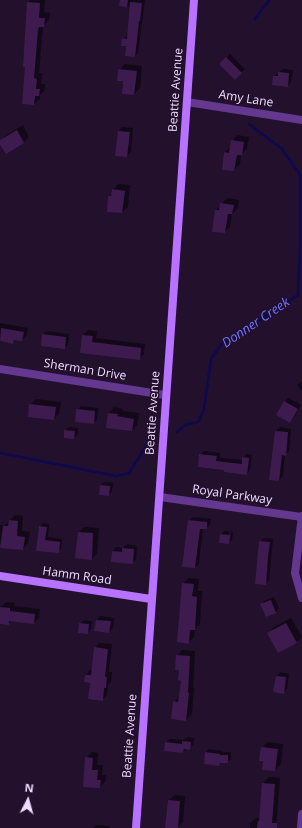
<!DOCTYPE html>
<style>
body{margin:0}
#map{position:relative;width:302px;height:828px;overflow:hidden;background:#22102d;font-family:"Open Sans",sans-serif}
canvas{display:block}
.north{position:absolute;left:8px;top:780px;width:40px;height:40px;-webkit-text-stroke:3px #22102d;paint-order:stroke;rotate:6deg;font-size:11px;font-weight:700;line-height:16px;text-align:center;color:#f0dcff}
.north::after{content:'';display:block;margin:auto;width:14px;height:18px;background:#f0dcff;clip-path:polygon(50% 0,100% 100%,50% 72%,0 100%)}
</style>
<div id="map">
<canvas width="302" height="828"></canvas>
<div class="north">N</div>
</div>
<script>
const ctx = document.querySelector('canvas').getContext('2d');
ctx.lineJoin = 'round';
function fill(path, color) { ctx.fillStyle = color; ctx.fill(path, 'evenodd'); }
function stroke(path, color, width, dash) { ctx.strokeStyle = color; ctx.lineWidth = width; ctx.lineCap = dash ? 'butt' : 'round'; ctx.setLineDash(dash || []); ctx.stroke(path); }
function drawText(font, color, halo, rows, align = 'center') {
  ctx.font = font + ' "Open Sans",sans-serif'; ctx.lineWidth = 3; ctx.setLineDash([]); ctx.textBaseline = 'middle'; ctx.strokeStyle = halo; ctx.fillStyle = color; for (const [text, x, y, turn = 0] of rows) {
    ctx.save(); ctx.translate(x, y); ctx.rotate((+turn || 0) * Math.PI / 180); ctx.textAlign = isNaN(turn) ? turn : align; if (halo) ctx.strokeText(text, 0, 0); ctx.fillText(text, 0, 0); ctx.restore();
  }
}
const shadow = new Path2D(`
 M30,0h15l-1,12 6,1 -1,7 -6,6 -4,47h3l-1,11h4v6l-5,5v4l-6,5 -6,-102z
 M121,0h24l-7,53 -3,3 -12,-17 5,-4 3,-28 -11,-2z
 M230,54l15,15 -10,9 -14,-14z
 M125,64l17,2 -2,22 -6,6 -15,-24z
 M283,69l10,1 -2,12 -3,4 -14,-10z
 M23,125l6,12 -5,5 -18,11 -6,-12 5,-5z
 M122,127l11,1 -2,24 -4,4 -11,-1 3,-24z
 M237,135l12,2 -2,12 -6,5 -1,10 -6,6 -9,-18 6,-5 1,-6z
 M118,184l12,1 -2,22 -6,5 -14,-1 1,-15 4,-3v-3z
 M227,198l12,2 -1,8 -6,6 -2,13 -6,5 -8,-22z
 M0,323l28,5 -1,7 -5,5 -6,-1 -3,4 -13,-3z
 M88,330l9,1 -1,7 49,6 -1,10 -5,5 -58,-7 2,-17z
 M47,331l22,3 -1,11 -4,3 -21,-14z
 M302,381v10l-5,-6z
 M288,398l13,7 -7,13 -4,4 -5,-20z
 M36,399l25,3 -2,12 -5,5 -24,-14z
 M81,406l17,2 -1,11 -3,4 -17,-13z
 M114,407l9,2v2l16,2 -2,12 -5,5 -25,-3 2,-14z
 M69,427l9,1v6l-4,4 -9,-7z
 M280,427l11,2 -2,22 -4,4 -2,21 -4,4 -3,-49z
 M204,451l16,2v5l23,2v-2l4,-4 5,1 -2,15 -3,4 -22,-5 -25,-14z
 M104,482l9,1 -1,8 -3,4 -8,-10z
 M15,515l8,1 -1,15 8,1 -2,11 -5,6 -23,-5v-19l4,1z
 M193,517l18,2 -1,6 -4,3h-3l-4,36 -4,3 -6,-46z
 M43,523l6,1 -1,13 14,2 -1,10 -3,3 -21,-2 3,-24z
 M84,527l15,1 -2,25 -5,6 -13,-27z
 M224,531h5l-1,10h2l1,-10 2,1 -1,8 -4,3 -7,-9z
 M264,538l9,1 -4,41 -3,4 -6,-42z
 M127,544l10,2 -1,14 -4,3 -20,-2 1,-10 3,-4 7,1z
 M189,578l10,1 -1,12h4l-2,33 -5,5 -1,8 -6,6 -5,-60z
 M274,597l5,11 -3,4 -14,-8 3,-4z
 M6,602l9,1 -1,3 26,3 -1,9 -5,5 -22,-3 -4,4 -8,-1v-17h2z
 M100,616l14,2 -1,10 -4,4 -13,-2 1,-10z
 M291,618l11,19 -6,6 -28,-10 6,-6z
 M84,620l8,1 -1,8 -4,4 -7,-9z
 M99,643l13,1 -3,28h3l-1,10 -3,3 -1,10 -5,5 -16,-25 4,-5h2l3,-22z
 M182,650l13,1 -2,37h1l-2,26 -6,6 -12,-18 6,-6 2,-16 -5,-24z
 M280,672l9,2 -2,15 -4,4 -9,-2 3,-15z
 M187,737l7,1 -1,7 -10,7 -17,-10 4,-3 14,1z
 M267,742l16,2 -2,20 -6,6 -11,-9 -2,-13z
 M209,749l14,2v1h8v7l-4,3h-5l-3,3 -13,-13z
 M92,752l6,1 -1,12h6l-1,10h4l-1,7 -5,5 -14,-29z
 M269,777l11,1 -4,50h-26v-5l6,-5h4l3,-35z
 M175,795l10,1 -2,26 -6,6 -8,-28z
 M97,825l13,1v2h-17z`);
const stream = new Path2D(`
 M255,19l14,-19
 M177,432l8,-7 13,-3 6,-13 7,-50 10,-14 77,-50 2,-44v-76l-18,-26 -33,-25
 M0,453l116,23 13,-3 21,-33`);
const building = new Path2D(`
 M120,0h8l-1,7 -8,-1z
 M27,2l13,1 -1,15h6l-1,9h-5l-1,3 -4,48 3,1 -1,10h4l-1,7h-4l-1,9 -12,-1 3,-37h-2z
 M130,2l12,1 -2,18h-1l-4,36 -10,-1 1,-10h-5l1,-8 5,1z
 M226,57l16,16 -7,7 -16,-16z
 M118,69l19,2 -3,24 -12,-1 1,-13h-6z
 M278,72l11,1 -1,14 -16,-2 1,-9h5z
 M17,130l7,13 -18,11 -6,-9v-5z
 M118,131l12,1 -3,25 -12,-1z
 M231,140l13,2 -2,13h-5l-3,16 -12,-1 2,-18 5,1z
 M112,189l13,2 -3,22 -15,-1 1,-16h3z
 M220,203l14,2 -2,9h-4l-3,19 -13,-1 3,-22h4z
 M1,328l23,4 -2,9 -8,-1 -1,4 -13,-3z
 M42,334l24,3 -1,12 -24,-3z
 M82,335l11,1 -1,6 49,6 -1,12 -60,-7z
 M284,401l14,8 -8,14 -14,-8z
 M29,404l27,3 -2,13 -26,-3z
 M76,409l19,2 -1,13 -19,-2z
 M108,413l10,1 -1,2 17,3 -2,12 -26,-3z
 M64,430l11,1 -1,8 -10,-1z
 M275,431l13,1 -2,24 -4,-1 -3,26 -10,-1z
 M199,454l18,2 -1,5 26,3v-7l7,1 -2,17 -23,-3v-2l-26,-3z
 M100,485l10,1 -1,10 -10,-1z
 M9,520l9,1 -1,15 8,1 -2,13 -23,-2 3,-22h5z
 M188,520l19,2v7h-7l-5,39 -13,-1z
 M39,526l8,1 -2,13 15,2 -1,11 -23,-2z
 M78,532l15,1 -1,27 -17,-2z
 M220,534l10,1 -1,9 -10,-1z
 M259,541l11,1 -2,15 -2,28 -11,-1z
 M122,548l12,1 -1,15 -22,-2 1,-11 10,1z
 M182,583l12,1 -2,12 5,1 -2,33h-5l-1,14 -12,-2z
 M271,600l5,13 -10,4 -6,-13z
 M0,607l10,1v3l25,3 -1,10 -25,-3v4l-9,-1z
 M96,620l15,1 -2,12 -15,-2z
 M79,623l10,1 -1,10 -10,-1z
 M286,623l11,20 -19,10 -11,-20z
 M94,647l14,2 -3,28h2l-1,11h-2l-1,13 -15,-2 2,-16 -6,-1 1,-7h6z
 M176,655l14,1 -2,37h1l-3,28 -15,-2 2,-18 5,1 3,-21 -3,-1 1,-10h-4z
 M276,676l10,1 -2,17 -11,-2z
 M182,741l9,1 -1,8 -6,-1 -1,4 -19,-2 1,-9 17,2z
 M261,747l17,2 -3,22 -13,-1 1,-9h-4z
 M205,752l15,2v1h8v8h-8l-1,3 -15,-2z
 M85,757l8,1 -1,12h6l-1,10h4l-1,8 -17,-1z
 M262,783l13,1 -3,39h5v5h-20l1,-7h1z
 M168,800l12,1 -2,27h-13z`);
const street = new Path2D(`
 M187,102l115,18
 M0,369l165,26
 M160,497l142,20
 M302,516l-7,57 7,25
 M301,828l1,-14`);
const secondary = new Path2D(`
 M0,576l151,23
 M136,828l58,-828`);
const streetNames = [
 ["Beattie Avenue",176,90,-86],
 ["Amy Lane",246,99,9],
 ["Sherman Drive",85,370,9],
 ["Beattie Avenue",153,413,-86],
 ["Royal Parkway",232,495,8],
 ["Hamm Road",77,576,8],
 ["Beattie Avenue",130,736,-86]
];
const waterNames = [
 ["Donner Creek",256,323,-34]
];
fill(shadow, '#0007');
stroke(stream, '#0e084e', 2.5);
fill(building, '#3d1b4f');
stroke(street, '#63388e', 8);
stroke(secondary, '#b773ff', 8);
drawText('12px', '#f0dcff', '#22102d', streetNames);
drawText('italic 13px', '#6a75ff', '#22102d', waterNames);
</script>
